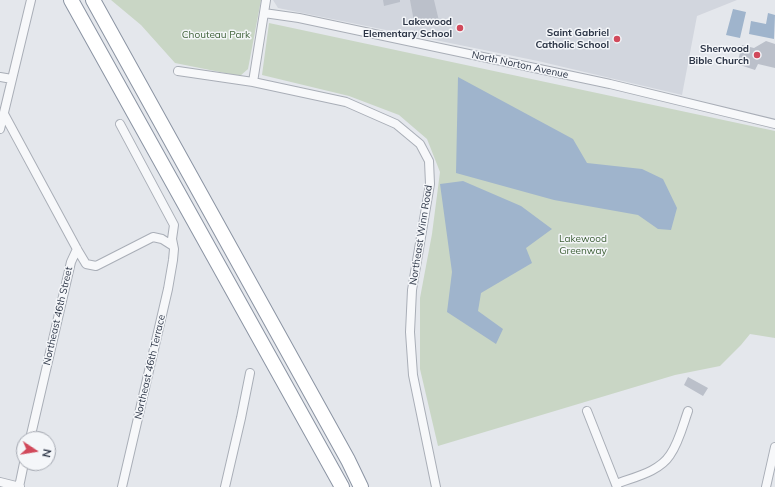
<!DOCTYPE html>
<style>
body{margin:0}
#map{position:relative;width:775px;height:487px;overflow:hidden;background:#e4e7ec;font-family:Mulish,sans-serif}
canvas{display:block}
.north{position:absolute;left:16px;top:431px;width:40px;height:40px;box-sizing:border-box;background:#f4f6f9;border:1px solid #a4a8b1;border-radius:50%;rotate:102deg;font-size:11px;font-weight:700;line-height:16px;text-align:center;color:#2b3445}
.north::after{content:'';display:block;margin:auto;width:14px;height:18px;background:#d1495b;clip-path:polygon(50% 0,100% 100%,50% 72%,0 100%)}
</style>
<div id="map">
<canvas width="775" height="487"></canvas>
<div class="north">N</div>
</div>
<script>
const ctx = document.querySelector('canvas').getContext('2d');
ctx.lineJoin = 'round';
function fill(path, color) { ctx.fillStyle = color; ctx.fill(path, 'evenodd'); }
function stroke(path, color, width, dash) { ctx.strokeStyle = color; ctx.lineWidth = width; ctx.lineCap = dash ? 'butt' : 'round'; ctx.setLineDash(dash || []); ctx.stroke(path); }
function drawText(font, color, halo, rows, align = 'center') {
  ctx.font = font + ' Mulish,sans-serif'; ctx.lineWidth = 3; ctx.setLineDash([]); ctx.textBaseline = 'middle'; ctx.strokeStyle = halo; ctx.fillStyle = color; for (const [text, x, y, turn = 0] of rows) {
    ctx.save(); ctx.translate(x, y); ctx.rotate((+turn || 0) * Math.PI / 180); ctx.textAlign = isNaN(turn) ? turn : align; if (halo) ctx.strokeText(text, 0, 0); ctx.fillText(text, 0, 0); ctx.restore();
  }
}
const built = new Path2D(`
 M273,0h464l-40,16 -15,79 -144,-34 -260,-53z`);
const green = new Path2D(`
 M111,0h150l-13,69 -8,7 -65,-13 -34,-38z
 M269,23l506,108v207l-25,-4 -9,11 -21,21 -45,9 -237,71 -18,-77v-71l12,-64 8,-62 -13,-33 -28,-24 -50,-19 -87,-21z`);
const water = new Path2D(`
 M733,9l13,3 -6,26 -14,-3z
 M768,13l7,2 -1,24 -25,-5 2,-13 15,3z
 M458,77l115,62 14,24 55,6 21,10 14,29 -6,22 -13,-1 -20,-14 -84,-15 -98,-27z
 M463,181l58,25 31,23 -26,19 6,15 -51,30 -3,18 25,18 -7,15 -49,-32 5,-40 -12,-88z`);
const building = new Path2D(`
 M383,0h17v2l-16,4z
 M410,0h24l5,21 -24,6z
 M766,41l9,3v24l-17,-4 -3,6 -18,-6 5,-19 12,3z
 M688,377l20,11 -5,8 -19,-11z`);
const street = new Path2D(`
 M264,13l35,5 311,66 165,40
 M178,71l75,11 93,20 50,22 24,20 9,17 1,23 -18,106 -2,42 3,43 23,112
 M0,77l12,2
 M253,82l13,-82
 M4,114l73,135 9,15 10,2 4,-2 53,-27 9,2 11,7
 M120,124l54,101 -2,14 2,10 -1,11 -5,29 -46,198
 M0,129l31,-129
 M587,411l30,76
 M30,439l41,-177 6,-13
 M0,482l20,5
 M616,484c18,-7 43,-12 54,-29 9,-13 13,-30 18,-44
 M19,487l5,-24
 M225,487l16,-69 9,-45
 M766,487l9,-40`);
const highway = new Path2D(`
 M71,0l271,487
 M93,0l255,460 13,27`);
const markers = [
 [460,28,4,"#d1495b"],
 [617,39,4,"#d1495b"],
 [757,55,4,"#d1495b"]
];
const poiNames = [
 ["Lakewood",452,22],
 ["Elementary School",452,34],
 ["Saint Gabriel",609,33],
 ["Catholic School",609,45],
 ["Sherwood",749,49],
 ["Bible Church",749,61]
];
const parkNames = [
 ["Chouteau Park",216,35],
 ["Lakewood",583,239],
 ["Greenway",583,251]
];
const streetNames = [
 ["North Norton Avenue",520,65,12],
 ["Northeast Winn Road",421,235,-81],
 ["Northeast 46th Street",58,316,-77],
 ["Northeast 46th Terrace",150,367,-77]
];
fill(built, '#d2d6de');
fill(green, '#c9d6c5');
fill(water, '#9fb4cc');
fill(building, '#bbc0ca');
stroke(street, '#a9aeb7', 10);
stroke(highway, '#8b94a3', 16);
stroke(street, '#f7f8fa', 8);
stroke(highway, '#fff', 14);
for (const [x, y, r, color] of markers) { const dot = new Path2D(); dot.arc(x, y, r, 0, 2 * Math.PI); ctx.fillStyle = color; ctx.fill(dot); stroke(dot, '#f4f6f9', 1.5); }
drawText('bold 10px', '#2b3445', '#f4f6f9', poiNames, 'right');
drawText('10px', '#3f6138', '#f4f6f9', parkNames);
drawText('10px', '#2b3445', '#f4f6f9', streetNames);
</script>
